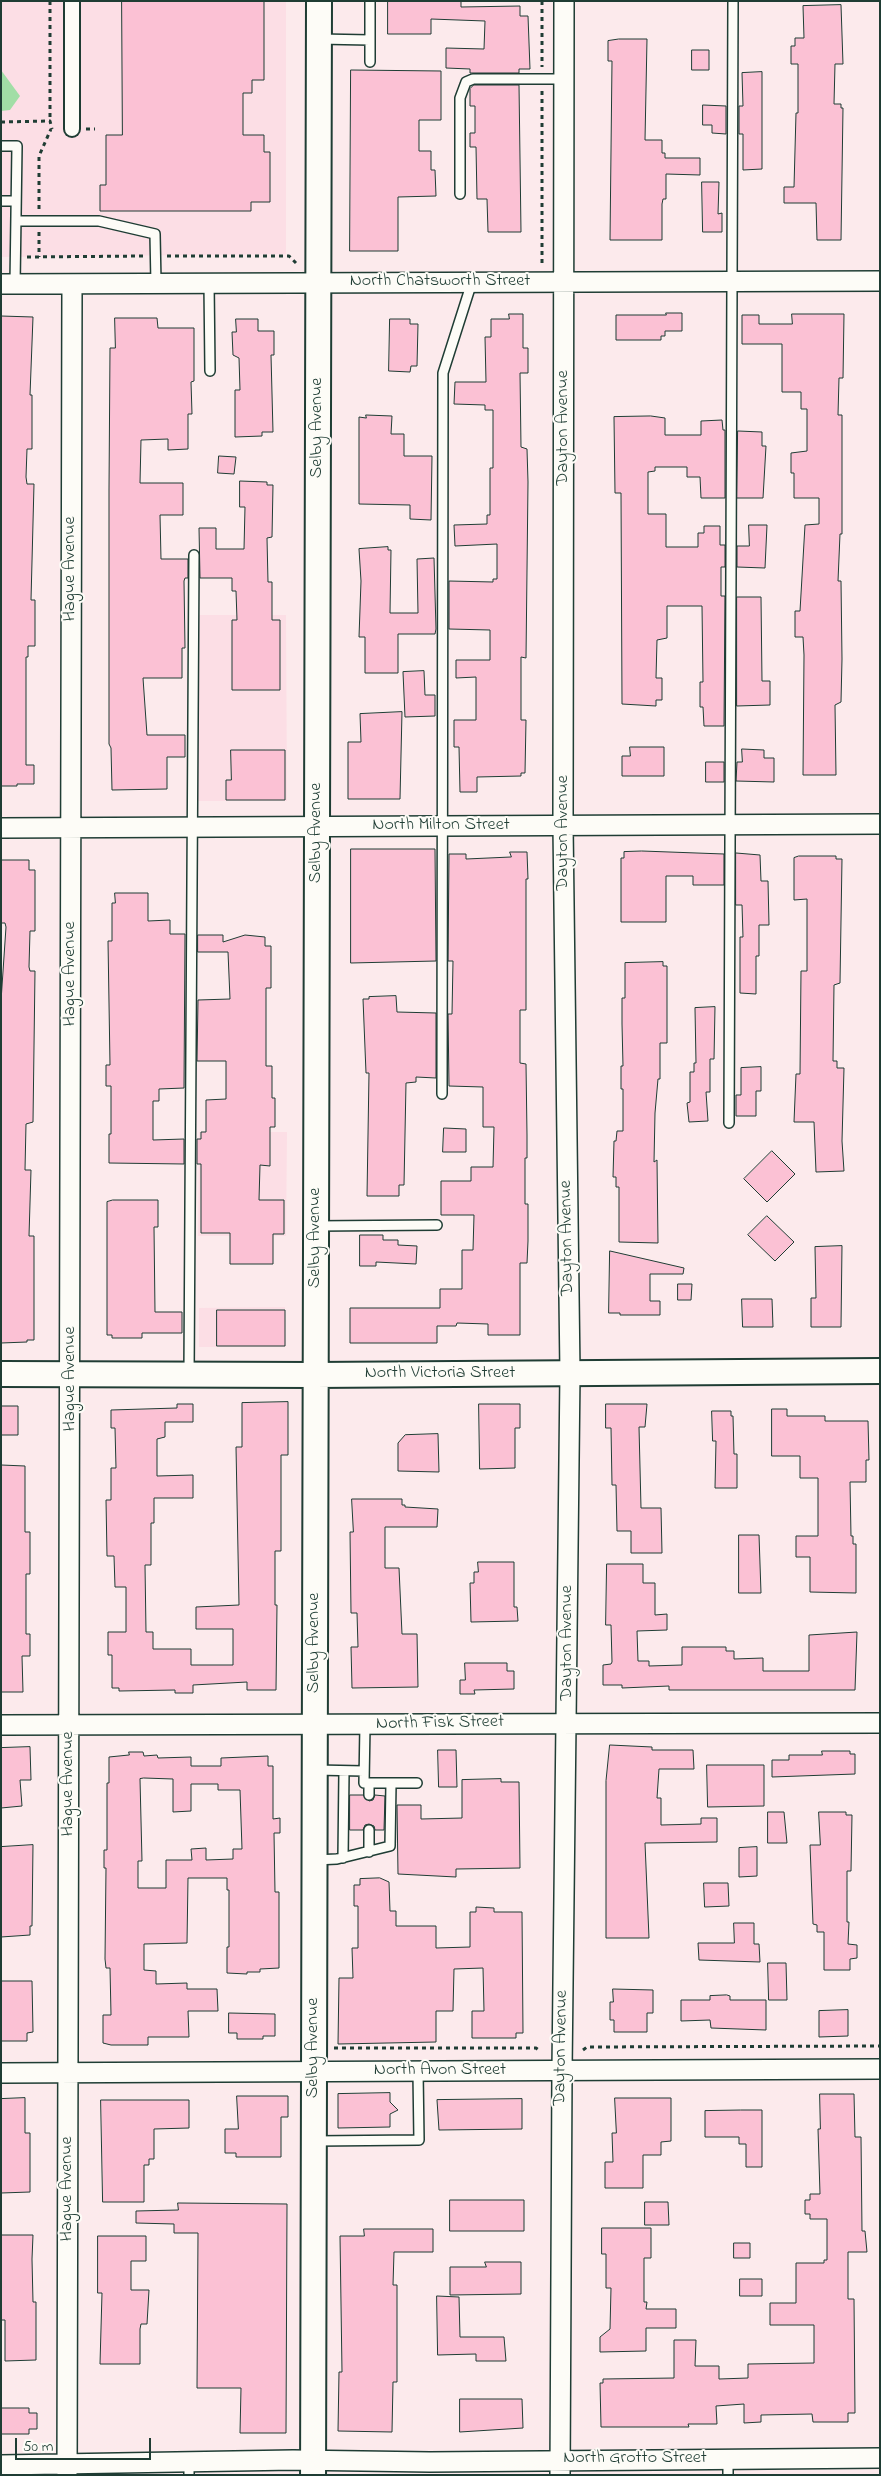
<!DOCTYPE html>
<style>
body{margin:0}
#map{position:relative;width:881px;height:2476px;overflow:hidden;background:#fceaec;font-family:"Indie Flower",sans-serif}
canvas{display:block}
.frame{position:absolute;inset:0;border:2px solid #1f3d34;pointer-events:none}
.scale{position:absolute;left:15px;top:2438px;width:136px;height:22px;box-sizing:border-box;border:2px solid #1f3d34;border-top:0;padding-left:6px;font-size:15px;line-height:18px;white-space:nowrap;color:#1f3d34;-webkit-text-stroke:4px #fdfcf7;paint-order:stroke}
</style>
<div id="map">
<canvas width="881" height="2476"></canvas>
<div class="frame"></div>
<div class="scale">50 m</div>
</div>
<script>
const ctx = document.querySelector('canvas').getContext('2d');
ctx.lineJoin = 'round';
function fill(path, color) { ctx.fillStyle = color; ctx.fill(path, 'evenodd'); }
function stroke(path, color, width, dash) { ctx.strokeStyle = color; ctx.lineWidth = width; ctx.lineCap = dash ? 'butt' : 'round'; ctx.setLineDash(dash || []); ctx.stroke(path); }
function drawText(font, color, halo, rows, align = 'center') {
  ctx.font = font + ' "Indie Flower",sans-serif'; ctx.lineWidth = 4; ctx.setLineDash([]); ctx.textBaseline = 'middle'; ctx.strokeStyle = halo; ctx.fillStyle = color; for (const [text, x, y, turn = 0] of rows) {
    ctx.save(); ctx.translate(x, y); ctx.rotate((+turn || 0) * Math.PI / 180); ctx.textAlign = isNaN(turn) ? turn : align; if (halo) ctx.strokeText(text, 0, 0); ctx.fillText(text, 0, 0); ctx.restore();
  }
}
const built = new Path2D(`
 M1,1h285v253l-285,3z
 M197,615h89l1,186h-91z
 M199,1132h88l-1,104h-88z
 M285,1307l1,40h-87v-39z`);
const green = new Path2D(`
 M1,70l19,26 -10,14 -9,1z`);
const building = new Path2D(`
 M122,1h142v79h-12v13h-9v42h21v17h6v50h-19v9h-151v-26h6v-50h16z
 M388,1h73v6l59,-1v10h8l2,53h-11v4h-49v-4l-24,-1v-20l38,1 1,-28 -54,-2v15h-43z
 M841,5l2,59h-8l-1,40h7v4h2l-2,132h-24l-1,-37h-32v-16h10l2,-74h2v-49h-7v-18h4v-8h9l-1,-32z
 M619,39h28l-2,101h17v13h3v5h35v17l-34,-1v25h-3l-1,5v36h-52l2,-179h-4v-20z
 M692,50h17v20h-17z
 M351,70l90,1v49h-22v31h12v19h4l1,26 -38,1v54h-48z
 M762,72v97l-19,1v-36h-4v-28h4l-1,-33z
 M474,85h45l2,147h-33l-1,-33h-10l-1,-52h-6v-14h5v-27h-5v-17z
 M703,105l23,1v28l-14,-1v-8h-9z
 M702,182h17l-1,32 4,-1v19h-19z
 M666,313h16v18h-17v5h-4v4h-45v-25h50z
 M509,314h14v34h5v25h-8l1,74 6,2 1,33 -2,176 -5,-1v63h5l-1,53h-4v3l-44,1v15h-17l-1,-45h-5v-27h22v-43l-20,1v-18h34v-30l-41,-1v-48l44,1v-3h4v-35l-42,2 -1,-21 33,-1v-9h3v-47h3v-58h-8v-5l-31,-1 1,-22h31l-1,-45h6v-18h18z
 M792,314h52l-1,64h-4l-1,37h4v119h-2l-2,47h3l1,78 -1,43 -6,3 1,70h-33l1,-120 -1,-18h-8v-26h5l5,-86 14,-1v-26h-25v-25h-3v-20l16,-2v-42h-6v-17h-19v-48h-40v-29h17v9h33z
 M1,316l32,1 -3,78h2v54h-5l-1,28 1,7h7l-3,116h4v46h-7v11h-2v108h8v19h-17v2h-16z
 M115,318h42l1,10h36v53l-3,1 1,32h-4v35l-20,1v-11l-27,1 -1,43h43v32h-23l1,44h27v19h-3l-1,3 1,67h-3v30h-39l4,57h38v22h-18v32l-55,1 -1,-42 -2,-4v-255l1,-141h5z
 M236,319h22v12h16v24h-3l2,77h-11v4l-27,1v-47h5l-1,-32 -6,-3 -1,-23h4z
 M390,319h20v5h8l-1,42h-6l-1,6 -21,-1z
 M366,415l26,1 -1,18h13v22h28l-1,64 -21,-1v-14l-51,-1v-87l7,1z
 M651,416l14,2v17h36v-14l21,-1 1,10h2v68h-24l-1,-21h-13v-10h-32v4l-7,1v42h18v33h32v-14h6v-7h16v19h5v22h-4v29h4l-1,130h-20l-1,-19h-3v-25h3l-1,-76h-35v32l-10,2 -1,38h6v22h-6v6l-34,-2 -1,-211h-6l-1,-76z
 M738,431l24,1v14h4l-3,52h-26z
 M219,456l17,1 -2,17 -16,-1z
 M240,481l27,1v3h6l-1,52 -5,1 1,44h4v38h8v70h-48v-70h5l-1,-29h-4v-13h-32l-1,-50h17v21h28l1,-42h-5z
 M749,525h18l-2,43 -28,-1v-21h12z
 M388,547v3h3l-1,63h28l-1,-54 17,-1 2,71 -1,5h-37v39h-33v-36h-6l2,-56 -2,-32z
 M737,597h24l1,84h8v24l-33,1z
 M424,671l1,24h10v21l-30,1 -2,-45z
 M402,712l-2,87h-52v-57h13l-1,-28z
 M630,747h34v29h-42v-20h8z
 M742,749l22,1v8h10v24l-38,-1 1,-19h5z
 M231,750h54v50h-59v-20h5z
 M706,762h18v20h-18z
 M351,849h84l1,112 -85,2z
 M642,851l82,3v31h-31v-9h-27v46h-45v-64h3v-6z
 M510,852h17l1,27h-2v131h-6v53l6,1 1,71v23h-2v46h3v37l-1,22h-7v72h-32v-11l-31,-1 -1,3h-19v17h-87v-35h90v-19h22v-39h11l1,-35h-33v-34h30v-14h22l1,-40h-11v-40l-34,-1 -1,-72h4l1,-53h-5l1,-107h17v5l45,-2z
 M736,853l24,2 1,26h7l1,44h-10v31h-3v38l-16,-1v-56h3l-1,-32h-6z
 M799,856h37v3h6l-2,124 -6,2 -1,76h4v7h7l-2,73 2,30 -28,1 -2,-50h-20l2,-48h4l1,-103h6v-72l-13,1v-42z
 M1,860h28v10h6v61h-5l-1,36 1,4h5l-2,151 -7,2 -1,46h6l-2,66h5v104h-7v2l-26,1v-342l5,-74 -1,-4h-4z
 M115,893h33v28l22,-1v14h15l-1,154 -25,1v12h-6v39l31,-1v25l-75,-1v-29h2v-48h-5v-21h4l-2,-124h4v-38h3z
 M198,935h25v7l22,-7 20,2v9h6v42h-5v78h6v32h3v29h-5v39l-10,-1 -1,35h25v34h-11v30h-43v-31h-29v-69h-4v-25h4v-7h5v-32l20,-1v-38h-29l1,-61 32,-1 -2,-47h-30z
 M663,962v4h4v77h-7v36h-2l-3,34 -1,49 3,-2 1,83 -39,-1v-55h-3v-10h-3l1,-36h2l1,-10h6v-42h-2v-23h2l-1,-42v-26h3v-35z
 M396,996l1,16 39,1v65l-20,-1v5l-10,1 -2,102h-5v11h-32l2,-123h-3l-3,-74h6v-2z
 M715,1007l-1,52h-4v33h-4l2,29 -19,1 -2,-19 3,-1v-30h4v-9h2l-1,-55z
 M761,1067v24h-5v25h-20v-21h5v-27z
 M444,1128l22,1v23h-23z
 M772,1151l23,23 -28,28 -23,-23z
 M113,1200h45v27h-4l1,85h27v21h-40v5h-30v-3h-5v-133z
 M767,1216l27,26 -19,19 -27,-26z
 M360,1235h23v5h15v5l19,1 -1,18 -40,-2v4h-16z
 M842,1246l-1,81h-30v-29h5l-1,-51z
 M610,1251l74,17 -1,6h-33v27h10v14h-40v-2h-11z
 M678,1284h14l-1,16h-13z
 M742,1299h30l1,28h-30z
 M217,1310h68v36h-68z
 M288,1402v53h-7v96h-6v54h2l-1,85h-29v-8l-54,3v8h-18v-3l-56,1v-3h-7v-33h-4v-23h18v-45h-11l-1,-31h-7l-1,-56h5v-32h5l-1,-40h-4v-18l66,-2v-4h16v18h-28v15l-8,2v37l36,-1v23h-39v25h-3v42h-6l1,67h7v17h38v16h42v-36h-37v-22l43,-2 -3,-158h6v-44z
 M479,1404h41v24h-5v40l-35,1z
 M606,1404h41l-2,23h-6l2,81h20l1,45h-31v-22h-14l-1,-46h-4l-1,-57h-5z
 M1,1406h17v29h-17z
 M772,1409h15v7h38v5h43l1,39h-3v22h-16l1,54h2v8h3v49l-46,-1v-35h-14v-21h22v-58h-18v-22h-28z
 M712,1411h19v5h2l1,38h3v34h-22l1,-47h-3z
 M438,1434l1,38 -41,-1v-28l7,-8z
 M1,1465l24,1v66h5v42h-4v60h4v22h-8l1,36h-22z
 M352,1499h50v6h3v2l33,2 -1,18h-52v41h14l3,66h15l1,53 -66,1 -1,-41h7l-1,-34h-6l-1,-81h3z
 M739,1535h20l2,58h-22z
 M478,1562h36v45h3l1,14 -47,1 -1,-39h4v-11h4z
 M607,1564h36v19h12v32l12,-1v16l-30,1 1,30h11v5l33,-1v-18h44v4h8v8l29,-1v13h46v-36l48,-3 -2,58h-186v-4l-47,2v-3h-19v-20l8,-1 1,-2 -1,-37h-5z
 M465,1663h42v8h7v18l-40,1 1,4h-15v-14h5z
 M610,1745l42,2v3h41l1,19h-35l-2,29h4v27l40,-1v-6h16v24l-72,1 4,95h-43v-157z
 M30,1747l1,33h-11l2,26 -21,2v-60z
 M438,1750h18l1,37h-18z
 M822,1751h28v3h5v20l-83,3v-17h17v-5h33z
 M129,1752h14l1,4 13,-1 1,3 33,-1v9h30v-8l47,-2v10h5v53l7,-1v15h-6l1,59h4v76l-19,1v3h-13v2l-20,-1v-26h2v-57h-2v-12h-39l-1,65 -43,1v26l12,1v13l31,-1v6h30l1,22h-30l1,26h-41v8h-37l-8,-2v-28h8l-1,-47h-4l-1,-9 1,-91h-2v-18h3v-67h2v-26l20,-2zM144,1778l29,1v33l18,-1v-27h27v6h22l2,59h-9v10l-27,1v-12l-15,1 1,11h-26v28h-28v-27h4l-2,-82z
 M707,1765h57v41l-56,1z
 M501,1779v3h18l1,86 -64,1v8l-58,-3 -1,-69h24v14l41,-1v-38z
 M350,1795h13l6,6 4,-1 2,-5 10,1 -1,34h-9l-1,-4 -5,-2 -4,1 -2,5h-13z
 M768,1812h16l3,31h-19z
 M819,1812h27v3h6l-1,56h-4v51h2l-1,22 9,1v13l-7,1v11h-26v-38h-7v-7l-4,-1 -3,-79h10z
 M33,1845l-1,81h-2v9l-29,2v-90z
 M757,1847v29l-18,1v-29z
 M380,1878l9,4 1,29h6v15h40v22l34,-1v-35h6v-5l18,1v4h28l1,121h-7v5h-44v-27h12l-1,-43 -29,1 -1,42h-17v31l-98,2 1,-66h14l-1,-30h6v-42h-4v-21h6v-6z
 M704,1883h24l1,23 -24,1z
 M734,1923h20v21h5l1,18 -61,-2 -1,-17h36z
 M768,1963h18l1,37h-18z
 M1,1981h31l1,51 -6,1v8h-26z
 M613,1989l40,1v23h-6v19h-33v-12h-4v-18h3z
 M727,1995l3,1v4h36v30l-55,-2 -1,-8 -29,1v-21h29v-4z
 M848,2010v26l-29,1v-26z
 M229,2013l46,1v22h-12v3h-26v-6h-8z
 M390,2093v9l8,8 -8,4v13l-52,1v-34z
 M820,2094h34l1,43h6l1,94h3l2,21h-19v47h6l1,114h-7v9h-35l-1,-8 -51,1v7l-17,1v-19l-28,2 1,18h-29l1,3h-88l-1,-44h3v-4l71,-1v-38h22l-1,26h24v13l29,-1v-14l66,-1v-38h-44v-22h26v-40h28v-3h3v-41h-17v-5h-5v-14h5v-6h10l-2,-65h2z
 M237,2096h51v21h-7v40h-45v-4h-11v-24h13z
 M25,2098v35h5v59l-29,1v-94z
 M615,2098h56v43l-10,1v13h-18v33h-38v-26h8l-1,-29h4z
 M522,2099v30l-83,1 -2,-30z
 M101,2100h88v28l-35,1v30h-5v6h-5v37h-41z
 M741,2110h21v57h-16v-23h-7v-7h-34v-26z
 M450,2200h74v31h-74z
 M645,2202h23l1,23h-24z
 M178,2203l109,1 -1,229h-46l1,-45h-44l1,-155h-24v-9l-38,-1v-12l42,-1z
 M602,2228h49v30h-7v44h3l-1,7h30v19h-30v23l-46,1v-15l10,-8 1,-41h-5v-34h-4z
 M364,2229h69v23h-39l-1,33h4v97h-4l-1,50 -54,-1 1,-59h3l-2,-136h24z
 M1,2235h32l-1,24 1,43h3v58l-31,1v-41h-4z
 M98,2236h48v25h-15v29h18l-2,34h-6l-1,5v35h-40l2,-71h-4z
 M734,2243h16v15h-16z
 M485,2262h36v32l-71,1v-28h36z
 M740,2279h22v17h-22z
 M437,2296l22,1 1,40h44l2,24h-30v-7l-38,1z
 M460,2399h62l1,29 -63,4z
 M1,2408h28v5h8v16h-8v5h-28z`);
const path = new Path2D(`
 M50,1v120
 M542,1v66
 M542,91v172
 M1,122l49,-1 2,8
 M86,129h9
 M39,209v-53l12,-27
 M39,232v25
 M167,256h122l7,7
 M27,257l116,-1
 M334,2048h202l4,3
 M583,2050l4,-3 293,-1`);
const service = new Path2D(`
 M370,1v61
 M319,39l51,1
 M1,146h16l-2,138
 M460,194v-96l6,-16 7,-3h91
 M1,201h15
 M16,221h83l56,13 1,49
 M209,283l1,88
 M442,1094l1,-721 29,-91
 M729,1123l4,-1122
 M316,1226l121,-1
 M189,1373l5,-818
 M365,1725l-1,58h53
 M315,1770l49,1
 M369,1783v12
 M369,1830v22
 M343,1858l1,-87
 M314,1860l23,-1 53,-13 1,-63
 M315,2141l104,-1 -1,-68
 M728,2459v16
 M189,2475v-13`);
const pedestrian = new Path2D(`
 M72,129v-128`);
const minor = new Path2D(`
 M1,284l879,-3
 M1,828l879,-4
 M1,1725l879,-2
 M1,2073l879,-4
 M1,2465l292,-5 137,2 450,-4
 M67,2475l5,-2191
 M560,2475l2,-405 8,-697 -7,-547 1,-825`);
const tertiary = new Path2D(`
 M1,1374l314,1 565,-4
 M313,2475l6,-2474`);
const streetNames = [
 ["North Chatsworth Street",440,282],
 ["Selby Avenue",318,428,-90],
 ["Dayton Avenue",564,428,-90],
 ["Hague Avenue",71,569,-90],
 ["North Milton Street",441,826],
 ["Selby Avenue",317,833,-90],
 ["Dayton Avenue",564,833,-90],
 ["Hague Avenue",71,974,-90],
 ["Selby Avenue",316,1238,-90],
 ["Dayton Avenue",568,1238,-91],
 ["North Victoria Street",440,1374],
 ["Hague Avenue",71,1379,-90],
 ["Selby Avenue",315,1643,-90],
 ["Dayton Avenue",568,1643,-90],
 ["North Fisk Street",440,1724,-1],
 ["Hague Avenue",69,1784,-90],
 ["Selby Avenue",314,2048,-90],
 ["Dayton Avenue",562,2048,-89],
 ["North Avon Street",440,2071],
 ["Hague Avenue",68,2189,-90],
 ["North Grotto Street",635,2459]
];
fill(built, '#fcdee5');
fill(green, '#a1dea6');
fill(building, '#fbc1d4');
stroke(building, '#1f3d34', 1);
stroke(service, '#1f3d34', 12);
stroke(pedestrian, '#1f3d34', 18);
stroke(minor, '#1f3d34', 22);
stroke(tertiary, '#1f3d34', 28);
stroke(path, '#1f3d34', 3, [4, 4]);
stroke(service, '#fdfcf7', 9);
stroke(pedestrian, '#fdfcf7', 14);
stroke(minor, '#fdfcf7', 19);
stroke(tertiary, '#fdfcf7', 24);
drawText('18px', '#1f3d34', '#fdfcf7', streetNames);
</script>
